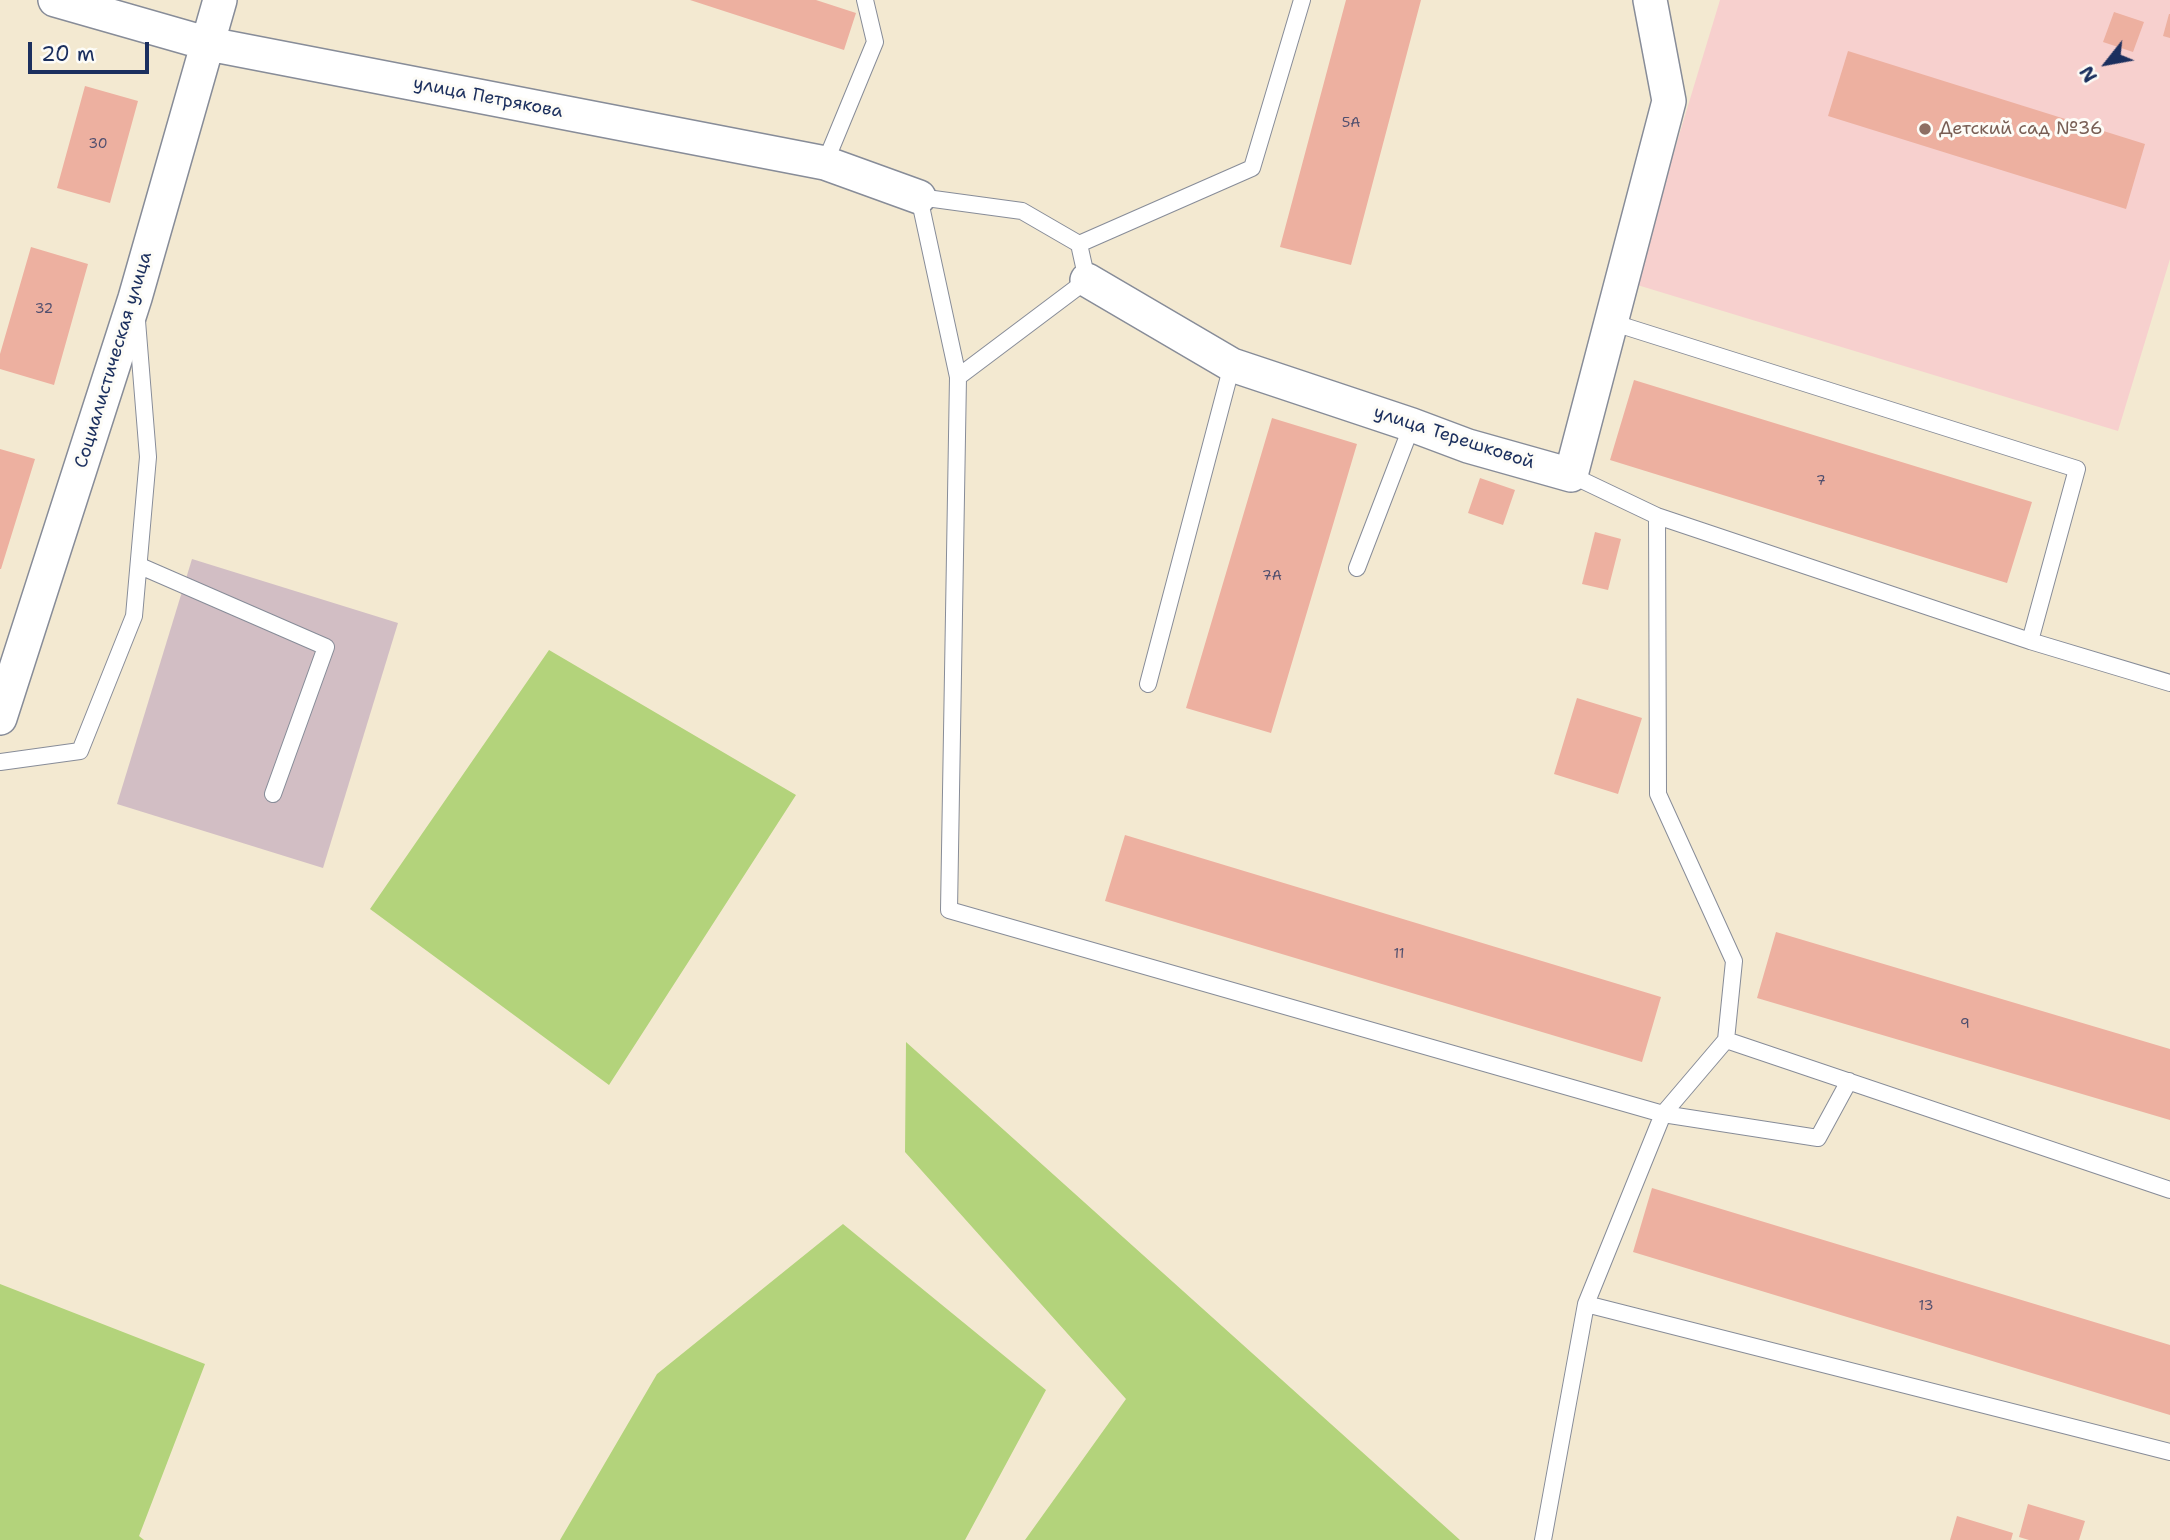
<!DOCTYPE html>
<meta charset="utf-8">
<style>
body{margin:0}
#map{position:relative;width:2170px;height:1540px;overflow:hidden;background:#f3e9d1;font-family:"Shantell Sans",sans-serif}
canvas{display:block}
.north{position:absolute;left:2072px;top:28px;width:70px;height:70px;-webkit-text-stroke:5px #fdfcf7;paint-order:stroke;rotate:239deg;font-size:19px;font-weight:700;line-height:28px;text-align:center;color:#1b2f5e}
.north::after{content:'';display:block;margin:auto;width:24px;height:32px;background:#1b2f5e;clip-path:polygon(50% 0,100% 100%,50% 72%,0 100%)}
.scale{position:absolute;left:28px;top:42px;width:121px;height:32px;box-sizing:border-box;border:4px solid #1b2f5e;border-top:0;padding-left:9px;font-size:21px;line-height:24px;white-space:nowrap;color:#1b2f5e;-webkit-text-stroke:5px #fdfcf7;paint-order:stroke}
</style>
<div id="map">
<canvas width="2170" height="1540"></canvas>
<div class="north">N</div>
<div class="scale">20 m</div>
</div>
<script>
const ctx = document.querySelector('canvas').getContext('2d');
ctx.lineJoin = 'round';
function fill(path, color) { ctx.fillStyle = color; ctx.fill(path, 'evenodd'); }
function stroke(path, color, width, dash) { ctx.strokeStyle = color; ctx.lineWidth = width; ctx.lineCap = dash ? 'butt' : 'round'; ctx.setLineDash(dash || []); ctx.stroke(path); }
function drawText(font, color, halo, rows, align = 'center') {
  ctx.font = font + ' "Shantell Sans",sans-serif'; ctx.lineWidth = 6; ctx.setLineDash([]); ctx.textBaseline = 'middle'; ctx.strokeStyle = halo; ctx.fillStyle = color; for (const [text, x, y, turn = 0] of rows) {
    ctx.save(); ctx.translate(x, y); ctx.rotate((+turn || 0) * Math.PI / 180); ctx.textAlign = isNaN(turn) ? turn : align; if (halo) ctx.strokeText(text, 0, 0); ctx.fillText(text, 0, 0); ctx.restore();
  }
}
const built = new Path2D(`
 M1720,0h450v259l-52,172 -484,-147z`);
const industrial = new Path2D(`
 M192,559l206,64 -75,245 -206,-64z`);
const green = new Path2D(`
 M549,650l247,145 -187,290 -239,-176z
 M906,1042l554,498h-435l101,-141 -221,-247z
 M843,1224l203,166 -81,150h-405l97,-166z
 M0,1284l205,80 -66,172 5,4h-144z`);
const building = new Path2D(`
 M690,0h126l40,13 -12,37z
 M1346,0h75l-70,265 -71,-18z
 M2114,12l30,10 -11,30 -30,-10z
 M2169,14h1v24l-7,-2z
 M1848,51l297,93 -19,65 -298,-93z
 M85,86l53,15 -28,102 -53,-15z
 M31,247l57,17 -34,121 -54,-16v-15z
 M1634,380l398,122 -25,81 -397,-123z
 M1272,418l85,26 -86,289 -85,-25z
 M0,449l35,10 -34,110h-1z
 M1480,478l35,12 -12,35 -35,-12z
 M1595,532l26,7 -13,51 -26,-6z
 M1577,698l65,20 -24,76 -64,-20z
 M1125,835l536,162 -19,65 -537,-161z
 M1776,932l394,117v71l-413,-122z
 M1652,1188l518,157v70l-537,-163z
 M2028,1504l57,17 -6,19h-50l-10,-3z
 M1957,1516l56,17 -2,7h-61z`);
const lane = new Path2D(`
 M825,163l50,-121 -10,-42
 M1079,244l173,-76 50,-168
 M1611,322l466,147 -47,172
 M958,377l129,-97 -8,-36 -57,-33 -103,-14 39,180 -9,533 714,204 63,-74 444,150
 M1571,475l86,41 373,125 140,42
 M1657,516l1,278 76,167 -8,79
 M140,566l186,81 -53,147
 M1357,568l55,-143
 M1148,684l84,-319
 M0,762l80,-11 54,-135 14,-159 -11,-136
 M1586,1304l584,148
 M1543,1540l43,-236 77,-190 155,24 31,-57`);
const street = new Path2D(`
 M55,0l154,44 616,119 94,34
 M1087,280l145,85 180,60 56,21 103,29 98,-374 -19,-101
 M0,718l135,-420 85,-298`);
const markers = [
 [1925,129,7,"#8d6e63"]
];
const numberNames = [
 ["5А",1351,123],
 ["30",98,144],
 ["32",44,309],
 ["7",1821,481],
 ["7А",1272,576],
 ["11",1399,954],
 ["9",1965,1024],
 ["13",1926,1306]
];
const streetNames = [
 ["улица Петрякова",488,98,11],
 ["Социалистическая улица",114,360,-73],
 ["улица Терешковой",1454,438,18]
];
const educationNames = [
 ["Детский сад №36",1939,129]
];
fill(built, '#f7d0ce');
fill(industrial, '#d2bec4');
fill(green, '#b3d37b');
fill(building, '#edb0a0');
stroke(lane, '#878c98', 18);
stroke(street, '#878c98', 36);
stroke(lane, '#fff', 16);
stroke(street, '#fff', 33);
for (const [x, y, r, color] of markers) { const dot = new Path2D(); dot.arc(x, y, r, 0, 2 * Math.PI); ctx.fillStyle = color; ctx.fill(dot); stroke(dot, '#fdfcf7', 2.5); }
drawText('14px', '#504f6e', null, numberNames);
drawText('18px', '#1b2f5e', '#fdfcf7', streetNames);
drawText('18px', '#785e54', '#fdfcf7', educationNames, 'left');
</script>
